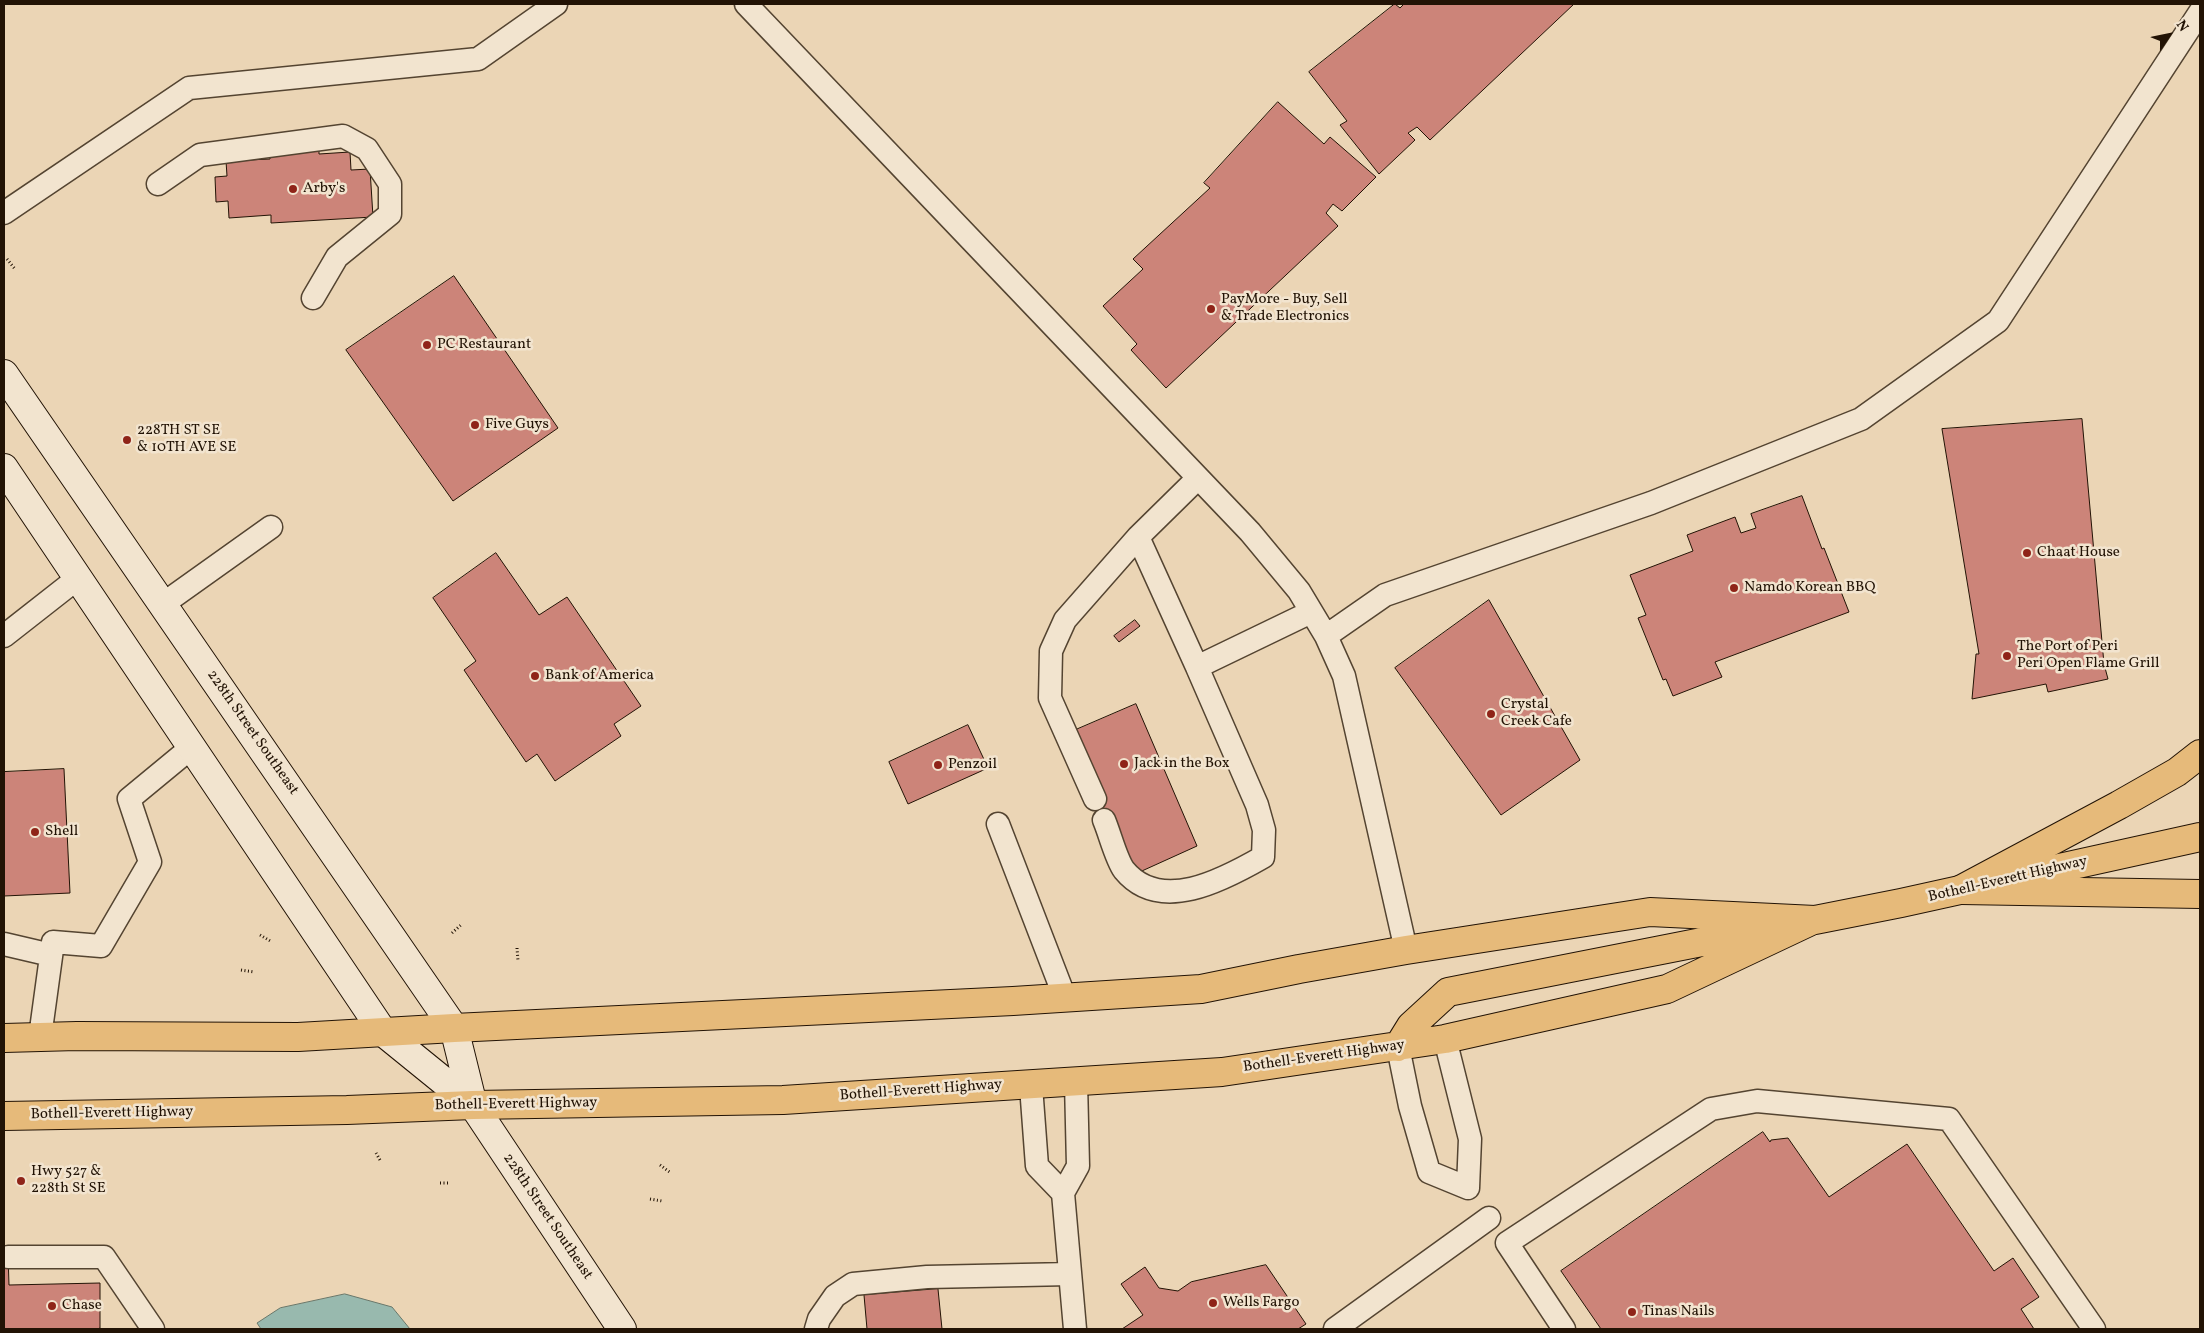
<!DOCTYPE html>
<style>
body{margin:0}
#map{position:relative;width:2204px;height:1333px;overflow:hidden;background:#ebd5b5;font-family:Vollkorn,serif}
canvas{display:block}
.frame{position:absolute;inset:0;border:5px solid #221305;pointer-events:none}
.north{position:absolute;left:2144px;top:10px;width:50px;height:50px;-webkit-text-stroke:4px #f2e4cf;paint-order:stroke;rotate:56deg;font-size:14px;font-weight:700;line-height:20px;text-align:center;color:#221305}
.north::after{content:'';display:block;margin:auto;width:18px;height:22px;background:#221305;clip-path:polygon(50% 0,100% 100%,50% 72%,0 100%)}
</style>
<div id="map">
<canvas width="2204" height="1333"></canvas>
<div class="frame"></div>
<div class="north">N</div>
</div>
<script>
const ctx = document.querySelector('canvas').getContext('2d');
ctx.lineJoin = 'round';
function fill(path, color) { ctx.fillStyle = color; ctx.fill(path, 'evenodd'); }
function stroke(path, color, width, dash) { ctx.strokeStyle = color; ctx.lineWidth = width; ctx.lineCap = dash ? 'butt' : 'round'; ctx.setLineDash(dash || []); ctx.stroke(path); }
function drawText(font, color, halo, rows, align = 'center') {
  ctx.font = font + ' Vollkorn,serif'; ctx.lineWidth = 5; ctx.setLineDash([]); ctx.textBaseline = 'middle'; ctx.strokeStyle = halo; ctx.fillStyle = color; for (const [text, x, y, turn = 0] of rows) {
    ctx.save(); ctx.translate(x, y); ctx.rotate((+turn || 0) * Math.PI / 180); ctx.textAlign = isNaN(turn) ? turn : align; if (halo) ctx.strokeText(text, 0, 0); ctx.fillText(text, 0, 0); ctx.restore();
  }
}
const water = new Path2D(`
 M345,1294l47,13 18,22h-149l-4,-6 23,-15z`);
const building = new Path2D(`
 M1395,4l5,4 4,-4h170l-144,136 -13,-13 -9,6 7,7 -36,34 -39,-49 7,-4 -38,-49z
 M1278,102l46,42 6,-7 46,40 -34,34 -9,-7 -7,9 12,13 -172,162 -35,-38 6,-6 -34,-38 40,-37 -10,-10 77,-71 -6,-5z
 M319,148v6l31,-2 1,18 19,-1 3,48 -102,6v-8l-42,3 -1,-17 -12,1 -1,-25 12,-1 -1,-15 44,-2v-8z
 M454,276l104,152 -105,73 -107,-151z
 M2082,419l22,245 4,15 -60,13 -2,-8 -74,15 4,-45h3l-37,-225z
 M1802,496l20,53 2,-1 25,64 -134,50 7,15 -49,19 -7,-17 -3,1 -25,-62 8,-3 -16,-40 63,-24 -6,-16 48,-18 6,16 15,-5 -5,-14z
 M496,553l43,62 28,-18 74,109 -27,18 7,12 -66,45 -18,-27 -11,8 -62,-92 12,-9 -43,-63z
 M1489,600l91,160 -79,55 -106,-147z
 M1135,620l5,6 -21,16 -5,-6z
 M1136,704l61,142 -64,29 -33,-53 -8,-22 -21,-68z
 M968,725l20,43 -80,36 -19,-42z
 M64,769l6,124 -66,3v-124z
 M1763,1132l7,10 1,-2 17,-2 41,59 78,-53 87,127 19,-13 26,39 -18,12 13,20h-433l-40,-58z
 M4,1254h4l1,31 91,-2v45l-2,1h-94z
 M1266,1265l40,59 -8,5h-176l21,-14 -22,-31 24,-17 14,21 19,3 13,-9z
 M938,1289l4,40h-75l-3,-34z`);
const path = new Path2D(`
 M7,259l8,10
 M452,933l10,-9
 M260,935l12,7
 M517,948l1,13
 M241,970l13,2
 M376,1153l4,7
 M660,1165l11,8
 M440,1183h9
 M650,1199l12,2`);
const service = new Path2D(`
 M746,4l504,528 49,59 27,45 18,40 62,274
 M158,184l42,-29 143,-19 24,13 23,35v30l-53,43 -24,41
 M4,213l185,-125 289,-29 78,-55
 M163,604l108,-77
 M4,636l74,-58
 M1326,636l59,-41 266,-92 210,-84 137,-98 202,-309
 M1197,667l-59,-130 60,-59
 M1095,799l-45,-101 1,-47 14,-31 73,-83
 M1104,820c6,14 12,39 20,50 36,44 99,10 139,-13l1,-27 -7,-25 -60,-138 114,-55
 M998,824l67,174
 M4,944l47,11
 M40,1037l13,-95 48,4 49,-84 -21,-63 63,-52
 M1398,1047l12,59 19,66 39,16 2,-49 -25,-100
 M1031,1086l6,80 26,27
 M8,1257h96l49,72
 M816,1329l3,-10 16,-23 18,-12 74,-7 143,-3
 M1075,1329l-12,-136 15,-27 -2,-84
 M1335,1329l154,-111
 M1564,1329l-57,-86 204,-134 46,-8 192,18 145,210`);
const secondary = new Path2D(`
 M4,374l450,654 19,77
 M4,468l379,564 90,73 149,224`);
const primary = new Path2D(`
 M4,1038l73,-2 221,1 156,-9 559,-27 188,-12 98,-20 107,-19 244,-38 165,8 86,-17 299,-66
 M1398,1047l13,-21 37,-34 325,-64
 M4,1116l343,-6 126,-5 310,-5 439,-28 223,-33 222,-50 144,-68`);
const motorway = new Path2D(`
 M1960,890l159,-85 58,-33 23,-18
 M1961,890l239,4`);
const markers = [
 [293,189,5,"#8f2418"],
 [1211,309,5,"#8f2418"],
 [427,345,5,"#8f2418"],
 [475,425,5,"#8f2418"],
 [127,440,5,"#8f2418"],
 [2027,553,5,"#8f2418"],
 [1734,588,5,"#8f2418"],
 [2007,656,5,"#8f2418"],
 [535,676,5,"#8f2418"],
 [1491,714,5,"#8f2418"],
 [1124,764,5,"#8f2418"],
 [938,765,5,"#8f2418"],
 [35,832,5,"#8f2418"],
 [21,1181,5,"#8f2418"],
 [1213,1303,5,"#8f2418"],
 [52,1306,5,"#8f2418"],
 [1632,1312,5,"#8f2418"]
];
const poiNames = [
 ["Arby's",303,189],
 ["PayMore - Buy, Sell",1221,300],
 ["& Trade Electronics",1221,317],
 ["PC Restaurant",437,345],
 ["Five Guys",485,425],
 ["228TH ST SE",137,431],
 ["& 10TH AVE SE",137,448],
 ["Chaat House",2037,553],
 ["Namdo Korean BBQ",1744,588],
 ["The Port of Peri",2017,647],
 ["Peri Open Flame Grill",2017,664],
 ["Bank of America",545,676],
 ["Crystal",1501,705],
 ["Creek Cafe",1501,722],
 ["Jack in the Box",1134,764],
 ["Penzoil",948,765],
 ["Shell",45,832],
 ["Hwy 527 &",31,1172],
 ["228th St SE",31,1189],
 ["Wells Fargo",1223,1303],
 ["Chase",62,1306],
 ["Tinas Nails",1642,1312]
];
const streetNames = [
 ["228th Street Southeast",252,733,55],
 ["Bothell-Everett Highway",2008,880,-13],
 ["Bothell-Everett Highway",1324,1057,-8],
 ["Bothell-Everett Highway",921,1091,-4],
 ["Bothell-Everett Highway",516,1105,-1],
 ["Bothell-Everett Highway",112,1114,-1],
 ["228th Street Southeast",547,1217,56]
];
fill(water, '#98b9ae');
stroke(water, '#69776a', 1);
fill(building, '#cc8479');
stroke(building, '#221305', 1);
stroke(service, '#544431', 25);
stroke(secondary, '#221305', 30);
stroke(primary, '#221305', 30);
stroke(motorway, '#221305', 30);
stroke(path, '#221305', 3, [1, 2.5]);
stroke(service, '#f2e4cf', 22);
stroke(secondary, '#f2e4cf', 28);
stroke(primary, '#e6ba7a', 28);
stroke(motorway, '#e6ba7a', 28);
for (const [x, y, r, color] of markers) { const dot = new Path2D(); dot.arc(x, y, r, 0, 2 * Math.PI); ctx.fillStyle = color; ctx.fill(dot); stroke(dot, '#f2e4cf', 2); }
drawText('15px', '#221305', '#f2e4cf', poiNames, 'left');
drawText('15px', '#221305', '#f2e4cf', streetNames);
</script>
